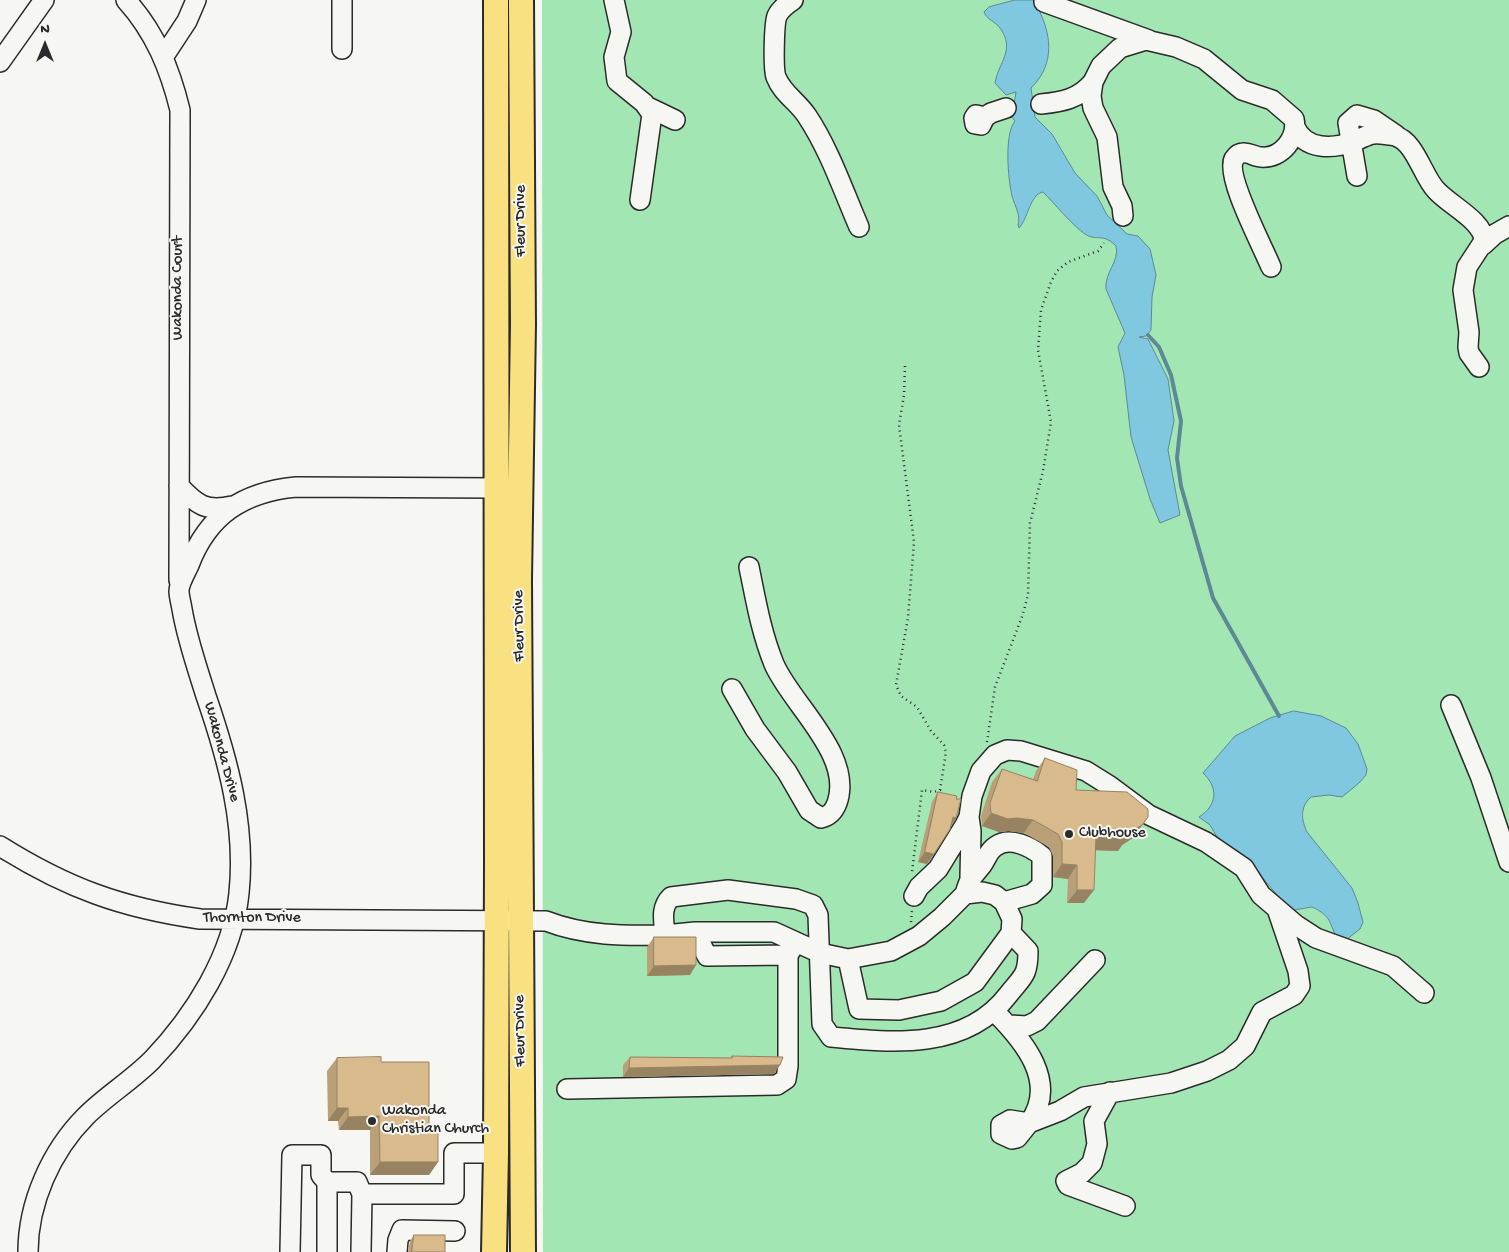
<!DOCTYPE html>
<style>
body{margin:0}
#map{position:relative;width:1509px;height:1252px;overflow:hidden;background:#f6f6f2;font-family:"Gochi Hand",sans-serif}
canvas{display:block}
.north{position:absolute;left:20px;top:20px;width:50px;height:50px;-webkit-text-stroke:4px #f6f6f2;paint-order:stroke;rotate:0deg;font-size:14px;font-weight:700;line-height:20px;text-align:center;color:#2b2b2b}
.north::after{content:'';display:block;margin:auto;width:18px;height:22px;background:#2b2b2b;clip-path:polygon(50% 0,100% 100%,50% 72%,0 100%)}
</style>
<div id="map">
<canvas width="1509" height="1252"></canvas>
<div class="north">N</div>
</div>
<script>
const ctx = document.querySelector('canvas').getContext('2d');
ctx.lineJoin = 'round';
function fill(path, color) { ctx.fillStyle = color; ctx.fill(path, 'evenodd'); }
function stroke(path, color, width, dash) { ctx.strokeStyle = color; ctx.lineWidth = width; ctx.lineCap = dash ? 'butt' : 'round'; ctx.setLineDash(dash || []); ctx.stroke(path); }
function drawText(font, color, halo, rows, align = 'center') {
  ctx.font = font + ' "Gochi Hand",sans-serif'; ctx.lineWidth = 4; ctx.setLineDash([]); ctx.textBaseline = 'middle'; ctx.strokeStyle = halo; ctx.fillStyle = color; for (const [text, x, y, turn = 0] of rows) {
    ctx.save(); ctx.translate(x, y); ctx.rotate((+turn || 0) * Math.PI / 180); ctx.textAlign = isNaN(turn) ? turn : align; if (halo) ctx.strokeText(text, 0, 0); ctx.fillText(text, 0, 0); ctx.restore();
  }
}
const green = new Path2D(`
 M542,0h967v1252h-966z`);
const water = new Path2D(`
 M1015,0h22l-2,3c17,29 21,61 -4,85l4,29 17,17 23,39 22,23 10,19 20,19 11,2 12,13 6,26 -4,22 -1,33 -5,6 -7,1 9,2 20,40 6,42 -6,29 12,65 -20,8 -10,-24 -19,-62 -7,-62 -6,-28 7,-14 -19,-44c-2,-16 14,-28 10,-43 -14,-14 -19,-4 -31,-12 -11,-7 -32,-32 -42,-42 -13,2 -15,27 -24,36l-1,-3c3,-10 -3,-18 -6,-29 -4,-17 -8,-62 3,-75l-3,-4 4,-25 -10,3 -11,-12c3,-20 21,-33 5,-55 -5,-7 -13,-8 -16,-16l5,-5z
 M1294,711l27,5 25,12 12,16 9,25 -1,6 -7,8 -17,14 -13,-2 -18,2c-11,10 -10,22 -4,35l45,56 6,15 5,19 -3,7 -18,14 -4,-2c-9,-18 -6,-25 -26,-34l-18,3 -6,-3 -29,-33 -39,-32 -10,-17 -11,-8c19,-12 19,-30 4,-44l32,-37 35,-18z`);
const stream = new Path2D(`
 M1148,335l11,12 12,28 10,46 -4,37 4,28 32,112 66,118`);
const path = new Path2D(`
 M905,366l-1,29 -5,30 15,117 -6,76 -12,67 5,11 16,11 14,24 13,14 2,7 -6,38 -6,2 -12,-2 -10,82
 M987,742l8,-55 28,-73 5,-19 2,-72 13,-52 8,-49 -13,-72 3,-40 10,-28 6,-11 11,-9 30,-11 6,-8
 M911,922l1,-12`);
const minor = new Path2D(`
 M126,0c29,32 44,69 54,110l-1,470
 M342,0v49
 M614,0l7,32 -7,25 3,24 27,22 8,11 -12,86
 M793,0c-6,4 -13,9 -16,16 -3,8 -4,53 -1,61 6,16 22,25 31,39 22,33 36,74 52,111
 M1044,2l105,38
 M164,56l23,-35 9,-21
 M0,62l44,-62
 M1041,104c21,-2 38,-5 52,-22
 M648,107l27,13
 M985,117l-9,-2 -2,3 1,6 6,1 4,-8 6,-4 15,-5
 M1295,127c10,24 39,22 60,14 6,-2 11,-6 18,-7 7,-1 16,1 22,2 20,5 28,41 41,54 13,15 48,31 48,51l-17,26 -4,23 6,42 -1,15 1,6 10,14
 M1357,176l-9,-53 9,-8 17,5 22,15
 M1123,216l-1,-10 -9,-19 -6,-50 -14,-29 -2,-12 2,-14 8,-16 19,-18 26,-8 30,7 28,12 38,31 30,10 22,19c4,18 -12,40 -33,38 -6,0 -12,-5 -18,-4 -4,0 -7,3 -9,6 -9,17 29,88 37,108
 M1483,245l12,-11 14,-8
 M179,486c18,19 27,26 53,20
 M732,689l23,40 32,43 22,38 12,8c9,-2 13,-7 16,-15 17,-48 -46,-99 -63,-139 -13,-32 -18,-63 -25,-97
 M1451,705l30,73 28,84
 M969,817l2,14 -1,46
 M0,846c67,42 122,62 200,73l346,2c39,15 78,15 119,14 -1,-14 -5,-27 6,-38l57,-7 68,9 17,6 5,10 4,109 9,13c63,6 135,13 177,-42 15,-19 20,-19 20,-44l-17,-18
 M965,894c5,-18 7,-16 17,-29 5,-7 6,-14 14,-19 14,-10 35,1 46,10v29l-10,9 -28,8
 M914,896l5,-9 19,-18 27,-44 4,-8 3,-21 9,-25 14,-16 12,-5 14,1 65,20 24,15 39,29 57,27 38,26 17,27 35,30 20,13 77,28 31,27
 M695,932l12,24 81,-1 7,-11
 M665,935l30,-3h79l46,21 28,6 43,-8 28,-15 23,-19 23,-23 17,-2 13,3 9,7 8,17 -1,14 -36,49 -34,19 -42,9 -40,-1 -11,-50
 M995,1012c29,29 64,71 34,111l-19,-3 -9,5v9l11,5 5,-1 12,-15 31,-12 24,-14 87,-14 36,-12 22,-11 16,-14 17,-34 32,-17 6,-9 -2,-15 -21,-62
 M1009,1025l18,1 10,-5 58,-61
 M567,1089l210,-4 9,-6 2,-13v-111
 M1110,1092l-16,29 3,23 -5,19 -10,10 -16,8 2,4 57,21
 M362,1194h92v-41h42
 M28,1252c0,-49 23,-101 58,-136 20,-20 45,-35 66,-56 42,-44 81,-105 87,-167 7,-68 -11,-133 -33,-197 -9,-29 -19,-57 -24,-87 -1,-6 -3,-13 -3,-18 0,-8 7,-19 10,-26 19,-50 54,-73 107,-78l202,1 8,9
 M290,1252l2,-97h29v20l6,7h30l5,12 -1,58
 M327,1252v-70
 M397,1252l1,-12 4,-10 53,1`);
const major = new Path2D(`
 M521,0l2,324 -4,256 4,672
 M494,1252l2,-99 1,-291 -1,-862`);
const wall = new Path2D(`
 M1045,758l31,32 72,27 -15,21 -11,7 -4,6 -23,-1 -11,53h-17l1,-24 -15,-2v-21l-4,-9 -25,-14 -16,-2 -9,1 -17,-6 -1,-10 11,-34 10,-13 31,10 3,-8z
 M938,792l18,7v19l-29,46 -9,-2 14,-60z
 M654,937l36,38 -43,1v-29z
 M732,1056l42,18 -151,3v-12l7,-8 101,1z
 M337,1058l44,4 48,64 9,36 -9,13h-59v-45h-31l-1,-9h-10l-1,-50z
 M414,1235l31,17h-37l2,-11z`);
const shadedWall = new Path2D(`
 M991,813l26,5 16,2 -9,13 -16,-2 -9,1 -17,-6z
 M953,817l3,1 -7,10z
 M1148,817l-15,21 -11,7 -4,6 -31,-1 9,-14z
 M925,852l9,2 -7,10 -9,-2z
 M1062,864l15,1 -9,14 -15,-2z
 M1077,890h17l-10,13h-17z
 M696,965l-6,10 -43,1 7,-10z
 M780,1065l-6,9 -151,3 6,-9z
 M337,1108h11l-10,13h-10z
 M379,1116l-9,14h-31l9,-13z
 M380,1162h58l-9,13h-59z`);
const building = new Path2D(`
 M1045,758l32,12 -1,20 51,2 21,17v8l-6,8 -15,9v4l-31,-2 -2,54h-17v-25l-15,-1v-22l-4,-8 -25,-14 -16,-2 -9,1 -17,-6 -1,-10 12,-34 35,12z
 M938,792l19,4 -1,3h5l-5,19 -3,-1 -3,12 -16,25 -9,-2z
 M654,937h42v28l-42,1z
 M732,1056l51,1 -3,8 -151,3 1,-11 102,1z
 M381,1057v5h48v64h9v36h-58l-1,-46 -31,1v-9h-11v-50z
 M414,1235h31v17h-33z`);
const markers = [
 [1069,834,5,"#2b2b2b"],
 [372,1121,5,"#2b2b2b"]
];
const streetNames = [
 ["Fleur Drive",522,221,-90],
 ["Wakonda Court",179,288,-90],
 ["Fleur Drive",520,626,-91],
 ["Wakonda Drive",221,752,75],
 ["Thornton Drive",252,919],
 ["Fleur Drive",521,1031,-91]
];
const poiNames = [
 ["Clubhouse",1079,834],
 ["Wakonda",382,1112],
 ["Christian Church",382,1130]
];
fill(green, '#a2e7b3');
fill(water, '#7fc8df');
stroke(water, '#5d8997', 1);
stroke(stream, '#5d8997', 4);
stroke(minor, '#2b2b2b', 22);
stroke(major, '#2b2b2b', 28);
stroke(path, '#2b2b2b', 2.5, [1, 4]);
stroke(minor, '#f6f6f2', 19);
stroke(major, '#f9e181', 24);
fill(wall, '#baa078');
fill(shadedWall, '#978262');
fill(building, '#d8ba8c');
stroke(building, '#978262', 1);
for (const [x, y, r, color] of markers) { const dot = new Path2D(); dot.arc(x, y, r, 0, 2 * Math.PI); ctx.fillStyle = color; ctx.fill(dot); stroke(dot, '#f6f6f2', 2); }
drawText('16px', '#2b2b2b', '#f6f6f2', streetNames);
drawText('16px', '#2b2b2b', '#f6f6f2', poiNames, 'left');
</script>
